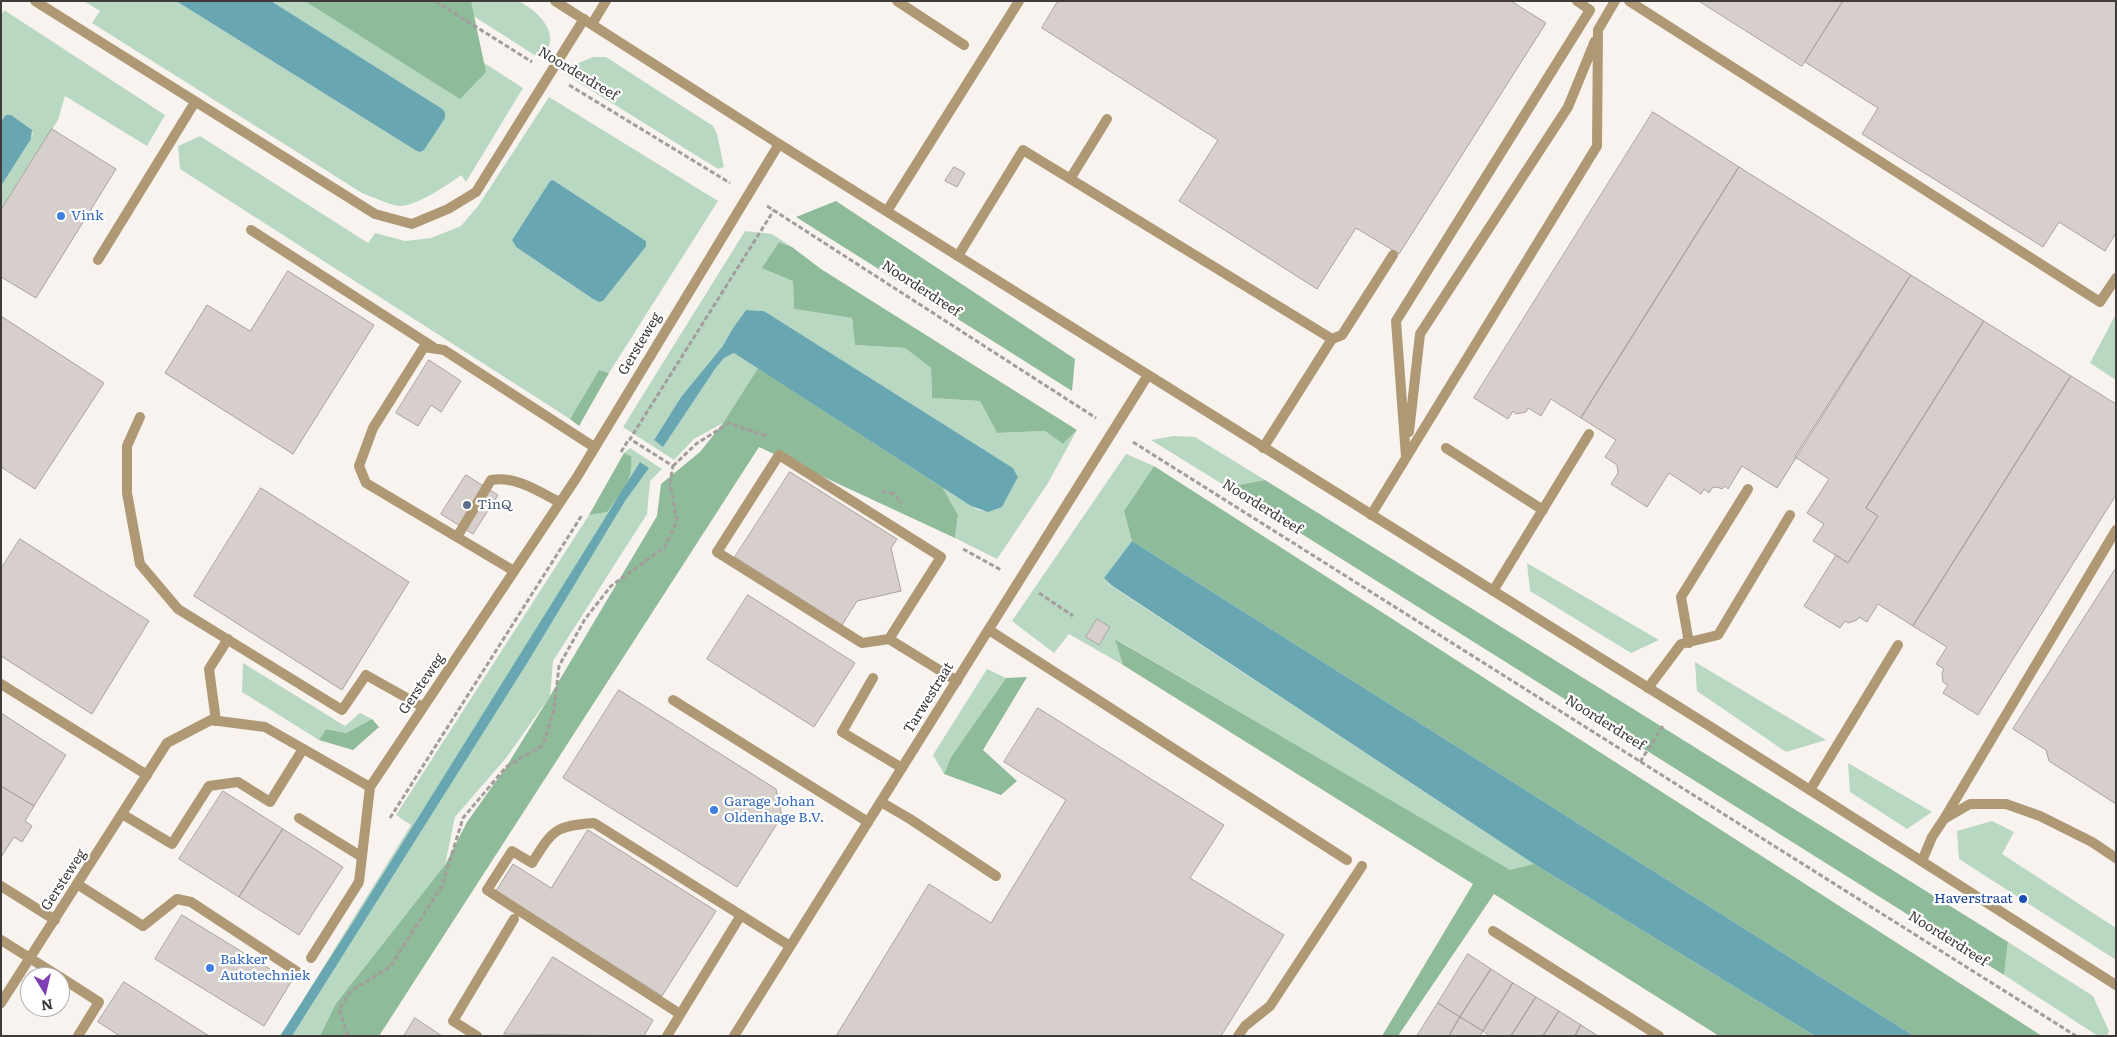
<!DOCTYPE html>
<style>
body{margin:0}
#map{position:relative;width:2117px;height:1037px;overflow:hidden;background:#f9f3ef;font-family:Literata,serif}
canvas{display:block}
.frame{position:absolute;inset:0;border:2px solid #3e3b3a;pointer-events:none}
.north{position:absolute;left:20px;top:967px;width:50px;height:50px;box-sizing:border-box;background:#fff;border:1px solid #b2b1b0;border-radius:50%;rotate:171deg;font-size:14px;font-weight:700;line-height:20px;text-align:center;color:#3e3b3a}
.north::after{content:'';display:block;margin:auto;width:18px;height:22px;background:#7e3fb4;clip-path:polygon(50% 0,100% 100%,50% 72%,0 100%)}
</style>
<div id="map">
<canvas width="2117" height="1037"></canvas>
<div class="frame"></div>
<div class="north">N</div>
</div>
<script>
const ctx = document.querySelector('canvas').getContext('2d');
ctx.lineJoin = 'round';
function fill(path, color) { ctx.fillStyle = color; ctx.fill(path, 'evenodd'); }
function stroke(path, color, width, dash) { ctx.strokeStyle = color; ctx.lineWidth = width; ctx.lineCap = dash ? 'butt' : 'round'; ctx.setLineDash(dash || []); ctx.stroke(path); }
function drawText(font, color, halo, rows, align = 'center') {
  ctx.font = font + ' Literata,serif'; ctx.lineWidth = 4.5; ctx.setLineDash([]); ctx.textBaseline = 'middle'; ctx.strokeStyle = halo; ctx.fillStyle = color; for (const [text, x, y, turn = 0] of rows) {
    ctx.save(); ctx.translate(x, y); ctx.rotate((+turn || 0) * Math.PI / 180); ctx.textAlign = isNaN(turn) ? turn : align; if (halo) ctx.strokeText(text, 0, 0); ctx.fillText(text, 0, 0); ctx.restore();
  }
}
const green = new Path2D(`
 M84,1h92l239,149 26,-42 -170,-107h117l135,87 -57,94 -5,-7c-13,10 -46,32 -62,31 -12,-2 -26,-9 -37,-13l-270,-170 8,-12z
 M450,1c14,0 57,-1 67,0 14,5 32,21 33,36 1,11 -4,16 -14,19z
 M4,10l161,105 -18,31 -82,-50 -7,24 -57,90v-24l30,-47 2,-6 -29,-16 -3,4v-106z
 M593,57h13l107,69 4,8 7,33 -6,2 -153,-95 9,-9z
 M549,97l169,104 -109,172 -10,-3 -29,49 -390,-250 -2,-23 22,-10 168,107 7,-10 30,8 26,-3 30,-12 17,-20zM553,180l93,61v5l-2,3 -41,52 -4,1 -6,-3 -77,-52 -4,-7 38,-59z
 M745,231l27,3 20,13 -13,-5 14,39 1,28 58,9 3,27 50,3 26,20 1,30 48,3 17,32 48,-2 18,13 14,-14 -29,53 -51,76 -42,-21 3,-23 -15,-27 33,21 7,2 19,-4 16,-30 -5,-9 -249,-157 -18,-1 -13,18 -11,19 -41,50 -27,43 9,6 52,-77 9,-11 10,-5 24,15 -35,55 -29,16 -20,21 -51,-33z
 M2116,314v66l-26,-17z
 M1174,436l21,1 70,43 -38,7 -76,-47z
 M630,448l32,21 -12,12 -3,33 -94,147 -3,35 -44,62 -51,59 -10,48 -60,98 -50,42 -15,31h-28l19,-31 -8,-5 108,-175 -15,-10 193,-300 18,-3 24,-56 -7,-3z
 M1126,454l28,12 -30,45 8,30 -28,37 6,7 424,279 -24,7 -394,-232 7,26 -54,-31 -15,19 -42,-32z
 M1527,563l132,77 -28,13 -101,-62z
 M1695,662l131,78 -40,12 -89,-61z
 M243,663l102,63 15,-13 12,6 -26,14 -20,-4 -7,11 -77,-48z
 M987,669l19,9 -55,79 -7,17 -11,-19z
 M1848,763l84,49 -25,17 -57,-37z
 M1992,821l22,11 -12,22 114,74v32l-157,-101 -2,-28z
 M2008,942l85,54 16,35 -2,5h-9l-94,-61z`);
const forest = new Path2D(`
 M305,1h166l15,71 -26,27z
 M836,201l239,158 -3,32 -276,-174z
 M779,242l13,5 29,22 256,161 -14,14 -18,-13 -48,2 -17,-32 -48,-3 -1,-30 -26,-20 -50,-3 -3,-27 -58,-9 -1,-28 -31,-13z
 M758,368l185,120 15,27 -3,23 -196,-91 -380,589h-59l15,-31 110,-140 22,-43 39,-55 44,-71 107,-180 4,-32 39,-32 23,-29z
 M599,370l10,3 -30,53 -9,-7z
 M624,453l7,3c3,25 -10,37 -24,56l-18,3z
 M1154,466l888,570h-128l-782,-495 -8,-30z
 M1265,480l743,462 -4,33 -777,-488z
 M1115,639l395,231 24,-6 281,172h-96l-225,-142 -96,142h-16l91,-152 -350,-219z
 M1027,677l-44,73 34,31 -16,14 -57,-21 7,-17 55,-79z
 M372,719l7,8 -26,23 -34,-10 7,-11 20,4z`);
const water = new Path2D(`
 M176,1h95l170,107 4,4v6l-21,32 -4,2 -5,-2z
 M6,115h5l21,15 -1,9 -30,47v-65z
 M553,180l93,61v5l-2,3 -41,52 -4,1 -6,-3 -77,-52 -4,-7 38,-59z
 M746,310l18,1 249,157 5,9 -16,30 -14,5 -17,-6 -237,-153 -10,5 -9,11 -52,78 -9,-7 27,-43 41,-50 11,-19z
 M640,462l9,6 -24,33 -96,159 -237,376h-12l68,-106z
 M1132,541l782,495h-99l-281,-172 -423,-279 -7,-7z`);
const building = new Path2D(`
 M1058,1h453l35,22 -147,231 -43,-26 -39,61 -138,-88 39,-61 -176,-112z
 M1699,1h144l-41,65z
 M1843,1h273v232l-11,18 -46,-29 -16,25 -181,-113 16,-26 -73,-46z
 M1653,112l86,55 -158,251 -30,-19 -10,17 -13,-8 -2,4 -10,2 -3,-3 -5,8 -34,-21z
 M52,129l64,40 -80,129 -35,-21v-67z
 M954,167l11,6 -8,14 -12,-6z
 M1739,167l172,108 -134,213 -35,-22 -14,23 -3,-3 -3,3 -5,-2 -5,1 -3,5 -5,-4 -3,5 -32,-21 -22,34 -36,-23 7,-11 -1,-8 -12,-8 11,-17 -35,-22z
 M288,271l86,54 -81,129 -128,-81 42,-68 43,26z
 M1911,275l73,46 -118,187 12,8 -30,47 -35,-22 11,-17 -17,-11 22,-34 -34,-22z
 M1,316l103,67 -69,106 -34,-22z
 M1984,321l87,55 -158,250 -35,-22 -11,18 -8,-5 -2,3 -9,3 -3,-2 -5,7 -36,-22 32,-51 12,8 30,-47 -12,-8z
 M429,360l32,21 -20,31 -10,-7 -13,21 -22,-13z
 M2071,376l45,28v91l-138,220 -35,-22 5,-8 -5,-3 -1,-9 2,-4 -8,-5 11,-17 -34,-21z
 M790,472l107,67 -6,9 10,43 -44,10 -15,24 -107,-68z
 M466,475l32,20 -25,39 -32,-20z
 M261,488l148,94 -67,108 -148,-94z
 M20,539l129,82 -57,93 -91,-58v-87z
 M2116,568v236l-67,-43 -3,-11 -33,-21z
 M748,595l107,68 -41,64 -107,-68z
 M1097,619l13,8 -11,18 -13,-8z
 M619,690l157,99 6,27 -45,71 -174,-109z
 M1038,708l186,117 -34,53 94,57 -63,101h-385l93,-152 62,39 75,-123 -62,-38z
 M1,713l65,42 -32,51 -33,-20z
 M1,786l33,20 -9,15 7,5 -10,16 -8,-5 -13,20z
 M223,791l60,38 -44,68 -60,-38z
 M283,829l60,38 -44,68 -60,-38z
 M588,830l128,81 -54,85 -166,-105 17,-27 38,24z
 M182,915l109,67 -27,44 -109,-67z
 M1468,954l23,15 -31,48 -22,-14z
 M553,957l100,63 -9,16 -140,-2z
 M1491,969l22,14 -30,48 -23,-14z
 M124,982l85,54h-89l-22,-14z
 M1513,983l23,14 -25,39h-21l-7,-5z
 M1536,997l23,14 -16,25h-32z
 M1438,1003l22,14 -11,19h-32z
 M1559,1011l22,14 -6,11h-32z
 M1460,1017l23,14 -3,5h-31z
 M415,1018l27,18h-38z
 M1581,1025l17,11h-23z`);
const path = new Path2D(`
 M435,1l97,61
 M569,85l161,98
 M767,206l329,212
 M1133,442l943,594
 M621,452l8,-13
 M673,466l23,-22 33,-21 37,13
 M882,491l13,3 6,10
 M963,549l38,21
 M1039,593l34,23
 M1640,762l24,-38
 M390,818l192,-303
 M348,1036l-9,-27 12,-18 39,-24 52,-81 21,-68 43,-51 37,-22 11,-35 5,-44 26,-47 26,-33 54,-39 12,-26 -7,-38 3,-17 -43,-27 144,-229`);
const service = new Path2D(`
 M35,1l340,213 37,10 36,-15 28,-17 108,-173
 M897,1l67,44
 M1629,1l471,301 16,-24
 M592,24l14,-23
 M1070,179l37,-60
 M887,211l132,-210
 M251,230l182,117
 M958,256l65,-106 309,189
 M98,260l97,-158
 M140,417l-13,29v47l13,71 38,45 164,101 24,-35 57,32
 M1409,432l11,-98 148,-227 27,-66
 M1263,448l69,-109 10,-4 51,-80
 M1446,448l97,62
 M1406,457l-10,-136 194,-311 -13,-9
 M1371,515l226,-369 1,-116 17,-29
 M457,537l34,-57c25,-4 47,11 68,22
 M514,571l-148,-88 -7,-17 14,-38 51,-81 20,3 150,97
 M1493,591l96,-157
 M989,630l358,230
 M889,639l-27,4 -145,-91 62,-97 162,102 -52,82 68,42
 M1689,643l-8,-46 67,-108
 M873,678l-31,54 60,36
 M1,684l146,91
 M1648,688l33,-44 37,-9 72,-120
 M673,700l195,122
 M216,721l-7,-52 19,-30
 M1810,790l88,-145
 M881,802l29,17 86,57
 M122,814l50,30 37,-58 29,-4 32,20 33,-53
 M299,818l63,39
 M1944,819l172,-289
 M1922,861l10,-24 12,-18 26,-15h36l34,12 52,26 24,16
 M77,884l66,42 34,-27 14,3 108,71
 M1,886l54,34
 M1493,931l166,105
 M1,940l59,37
 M311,958l48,-76 11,-95
 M60,977l39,25 -21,34
 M680,1014l-193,-124 25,-39 20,12c21,-33 22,-37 62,-40l196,123
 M477,1036l-24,-15 61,-102
 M667,1036l74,-121
 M1238,1036l7,-10 25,-20 92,-140`);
const minor = new Path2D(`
 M1,1003l166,-260 44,-23 54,7 105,60 207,-310 202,-333
 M734,1036l414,-661`);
const tertiary = new Path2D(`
 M555,1l224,143 932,583 405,258`);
const markers = [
 [61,216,5,"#3f7fe0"],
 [467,505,5,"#5c6f8a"],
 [714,810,5,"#3f7fe0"],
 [2023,899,5,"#1a4fb4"],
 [210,968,5,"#3f7fe0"]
];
const streetNames = [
 ["Noorderdreef",578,74,31],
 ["Noorderdreef",921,289,33],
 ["Gersteweg",640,344,-59],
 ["Noorderdreef",1262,507,32],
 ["Gersteweg",422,684,-56],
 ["Tarwestraat",929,698,-58],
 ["Noorderdreef",1605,723,32],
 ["Gersteweg",64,880,-57],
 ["Noorderdreef",1948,939,32]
];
const shopNames = [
 ["Vink",71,216],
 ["Garage Johan",724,802],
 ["Oldenhage B.V.",724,818],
 ["Bakker",220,960],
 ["Autotechniek",220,976]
];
const serviceNames = [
 ["TinQ",477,505]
];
const transitNames = [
 ["Haverstraat",2013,899]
];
fill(green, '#b9d8c1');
fill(forest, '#8ebb9a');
fill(water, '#68a7b2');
fill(building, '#d6cfcb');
stroke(building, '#a9a39f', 1);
stroke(path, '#a39e9c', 3, [5, 2.5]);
stroke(service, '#af9974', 10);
stroke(minor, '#af9974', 10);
stroke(tertiary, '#af9974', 10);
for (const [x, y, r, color] of markers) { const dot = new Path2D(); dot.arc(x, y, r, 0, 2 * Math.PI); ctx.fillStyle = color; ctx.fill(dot); stroke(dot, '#fff', 2); }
drawText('14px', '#3e3b3a', '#fff', streetNames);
drawText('14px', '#366cbe', '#fff', shopNames, 'left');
drawText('14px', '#4e5e75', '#fff', serviceNames, 'left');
drawText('14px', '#164399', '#fff', transitNames, 'right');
</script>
